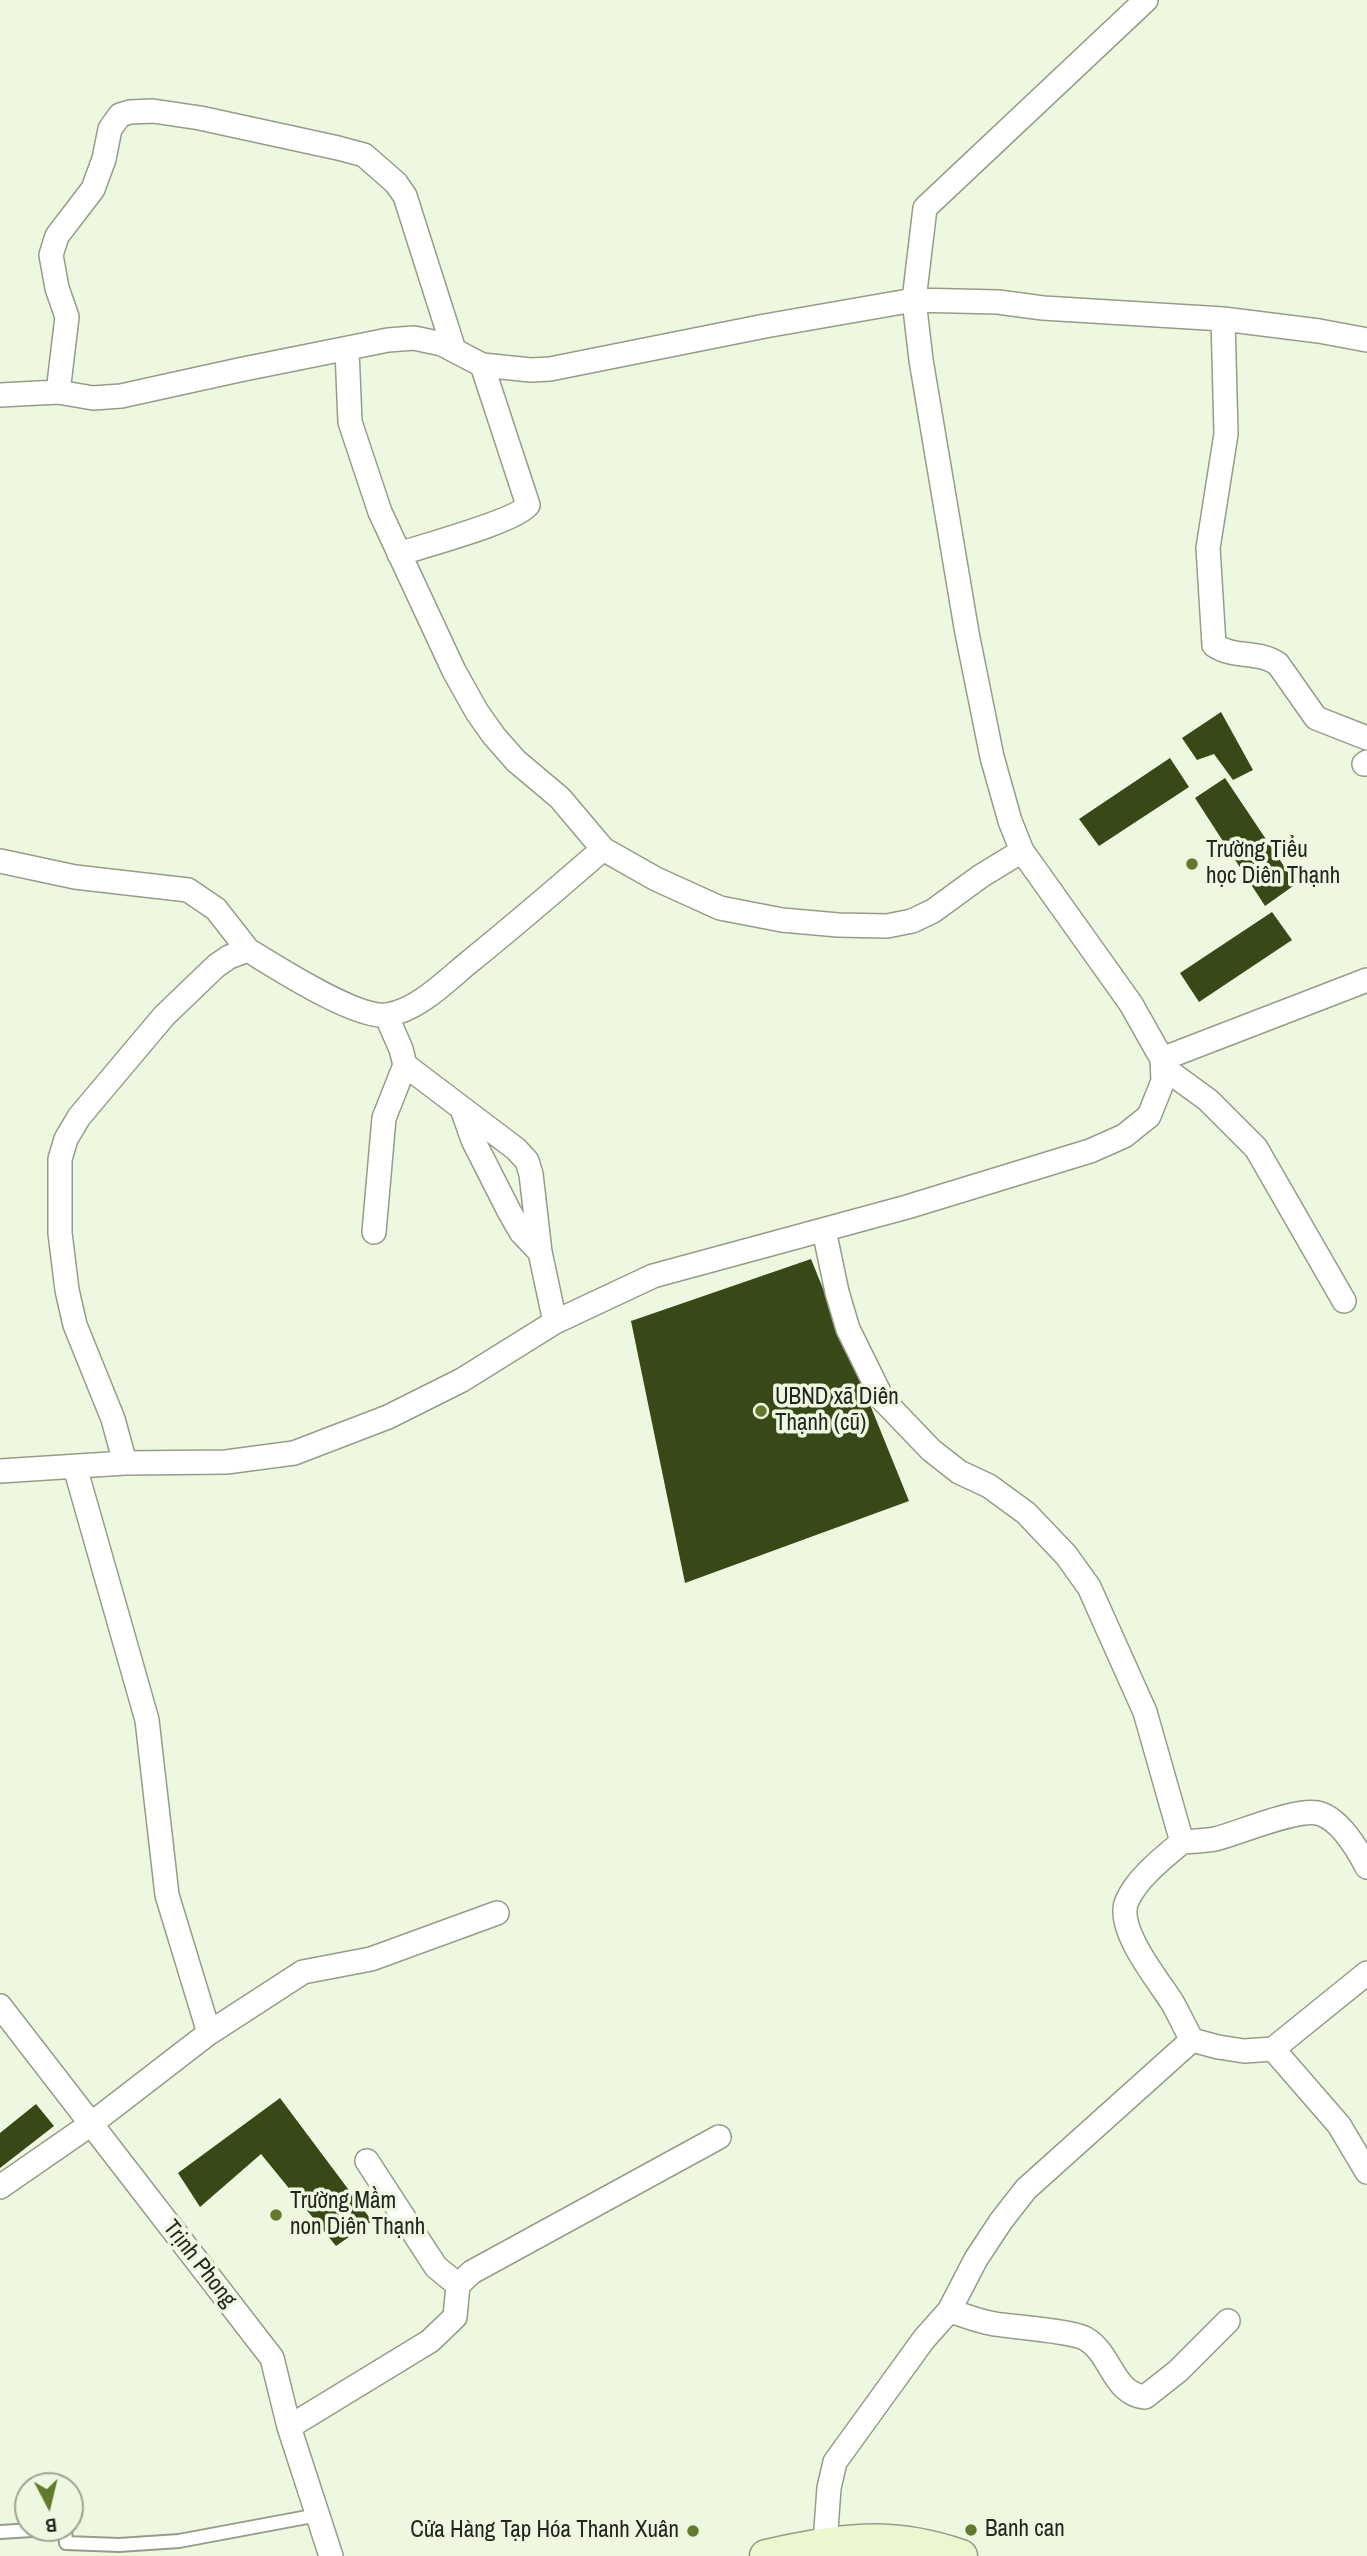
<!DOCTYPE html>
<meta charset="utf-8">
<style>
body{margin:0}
#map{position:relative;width:1367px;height:2556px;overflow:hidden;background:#eef8e1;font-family:"Archivo Narrow",sans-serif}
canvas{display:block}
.north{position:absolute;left:14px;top:2472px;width:70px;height:70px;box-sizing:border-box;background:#eef8e1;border:2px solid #9da493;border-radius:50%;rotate:173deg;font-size:19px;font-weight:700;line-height:28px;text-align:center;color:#23261e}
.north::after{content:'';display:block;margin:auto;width:24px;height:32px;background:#617a2d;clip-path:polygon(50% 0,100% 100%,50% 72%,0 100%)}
</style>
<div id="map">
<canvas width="1367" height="2556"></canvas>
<div class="north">B</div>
</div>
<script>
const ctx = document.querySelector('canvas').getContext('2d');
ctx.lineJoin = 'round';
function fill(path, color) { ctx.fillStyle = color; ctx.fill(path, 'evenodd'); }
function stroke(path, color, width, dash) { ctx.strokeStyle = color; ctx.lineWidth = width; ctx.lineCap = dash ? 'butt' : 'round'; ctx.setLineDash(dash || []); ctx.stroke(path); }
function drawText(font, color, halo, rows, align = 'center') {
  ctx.font = font + ' "Archivo Narrow",sans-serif'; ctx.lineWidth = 7; ctx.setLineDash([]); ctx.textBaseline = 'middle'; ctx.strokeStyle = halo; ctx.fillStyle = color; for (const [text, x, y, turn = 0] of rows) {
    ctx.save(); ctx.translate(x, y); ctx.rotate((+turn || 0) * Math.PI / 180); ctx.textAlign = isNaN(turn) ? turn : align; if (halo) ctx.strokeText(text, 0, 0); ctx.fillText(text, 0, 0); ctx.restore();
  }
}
const building = new Path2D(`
 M1221,712l32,58 -20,10 -19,-26 -17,6 -15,-22z
 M1170,758l19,29 -90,59 -20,-27z
 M1225,778l71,106 -31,22 -70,-108z
 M1272,912l20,28 -93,62 -19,-29z
 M811,1259l98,242 -224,82 -54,-262z
 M280,2098l92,123 -36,25 -75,-92 -61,53 -22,-34z
 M36,2104l18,22 -54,42v-35z`);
const service = new Path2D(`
 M65,2528l1,15 53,2 60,-4 139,-26
 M0,2532l64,-4`);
const minor = new Path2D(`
 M1223,319l3,115 -18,114 6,97c20,14 45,5 64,19l38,54 51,20
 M347,350l3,72 30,90 74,159 23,41 17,24 22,25 44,37 43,51 53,30 64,29 62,12 56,5 49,1 25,-5 21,-10 48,-35 41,-25
 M58,392l9,-75 -10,-29 -6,-33 6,-19 36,-47 11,-30 6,-30 10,-14 10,-3 23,-1 47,7 138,30 26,7 32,28 9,13 49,154
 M0,395l58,-3 35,6 28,-2 118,-26 149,-30 26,-2 28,6 40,21 49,5 19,-1 215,-43 149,-26 84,2 45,6 180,11 96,12 48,9
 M399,554c23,-8 118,-33 129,-49l-46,-140
 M1364,764l3,-2
 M0,861l75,16 113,13 28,19 32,41
 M1162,1059l205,-79
 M405,1065l111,84 11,12 4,13 9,78 15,70
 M1164,1068l44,32 48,48 88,153
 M462,1109l11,31 36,71 12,21 19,20
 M824,1230l13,62 11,37 35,71 48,50 28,22 30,14 37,27 40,42 23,32 56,125 37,130c-19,16 -45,36 -55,59 -12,27 31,79 45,101 7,12 13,26 20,38l26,7 26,4 29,-2 94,-76
 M374,1232l10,-114 21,-53 -4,-16 -15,-34
 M125,1463l-12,-44 -38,-94 -8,-35 -7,-57v-74l6,-20 13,-22 85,-101 52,-50 13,-9 19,-7c28,17 108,69 139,65 31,-5 58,-33 81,-52 46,-37 90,-75 135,-114
 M75,1467l72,253 20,175 42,138
 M0,1471l125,-8 101,-1 68,-9 94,-36 74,-37 93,-58 98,-46 254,-69 183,-56 34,-15 25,-20 14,-35 -1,-22 -31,-55 -109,-153 -12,-30 -18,-64 -25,-124 -46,-273 -7,-60 11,-92 221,-208
 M1182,1842c11,-1 23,-1 33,-3 25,-6 85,-33 106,-25 20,7 37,36 46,53
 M0,2006l272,352 17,69 42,129
 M1273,2049l66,76 28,47
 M367,2161l69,106 22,18
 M0,2187l91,-63 118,-91 94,-61 68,-13 126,-46
 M949,2311c15,4 31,11 46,13 19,3 78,7 91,15 25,14 27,55 59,58l33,-26 50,-50
 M289,2427l141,-86 25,-24 3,-32 14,-13 247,-135
 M825,2543l4,-55 6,-26 89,-123 25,-28 27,-52 25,-38 25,-32 166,-149`);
const secondary = new Path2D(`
 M766,2556c72,-16 124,-25 195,0`);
const markers = [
 [1192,864,7,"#617a2d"],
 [761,1411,7,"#617a2d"],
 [276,2215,7,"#617a2d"],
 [971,2530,7,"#617a2d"],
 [693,2531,7,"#617a2d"]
];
const poiNames = [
 ["Trường Tiểu",1206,851],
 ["học Diên Thạnh",1206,877],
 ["UBND xã Diên",775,1398],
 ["Thạnh (cũ)",775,1424],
 ["Trường Mầm",290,2202],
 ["non Diên Thạnh",290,2228],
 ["Banh can",985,2530],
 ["Cửa Hàng Tạp Hóa Thanh Xuân",679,2531,"right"]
];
const streetNames = [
 ["Trịnh Phong",199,2264,52]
];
fill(building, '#384816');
stroke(service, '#959d88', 16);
stroke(minor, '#959d88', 26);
stroke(secondary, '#959d88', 35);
stroke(service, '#fff', 12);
stroke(minor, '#fff', 23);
stroke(secondary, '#eaf7cf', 32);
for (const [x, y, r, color] of markers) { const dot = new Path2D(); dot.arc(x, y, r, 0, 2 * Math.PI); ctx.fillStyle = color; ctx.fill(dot); stroke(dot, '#eef8e1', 2.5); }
drawText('23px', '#23261e', '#eef8e1', poiNames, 'left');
drawText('23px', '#23261e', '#eef8e1', streetNames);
</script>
